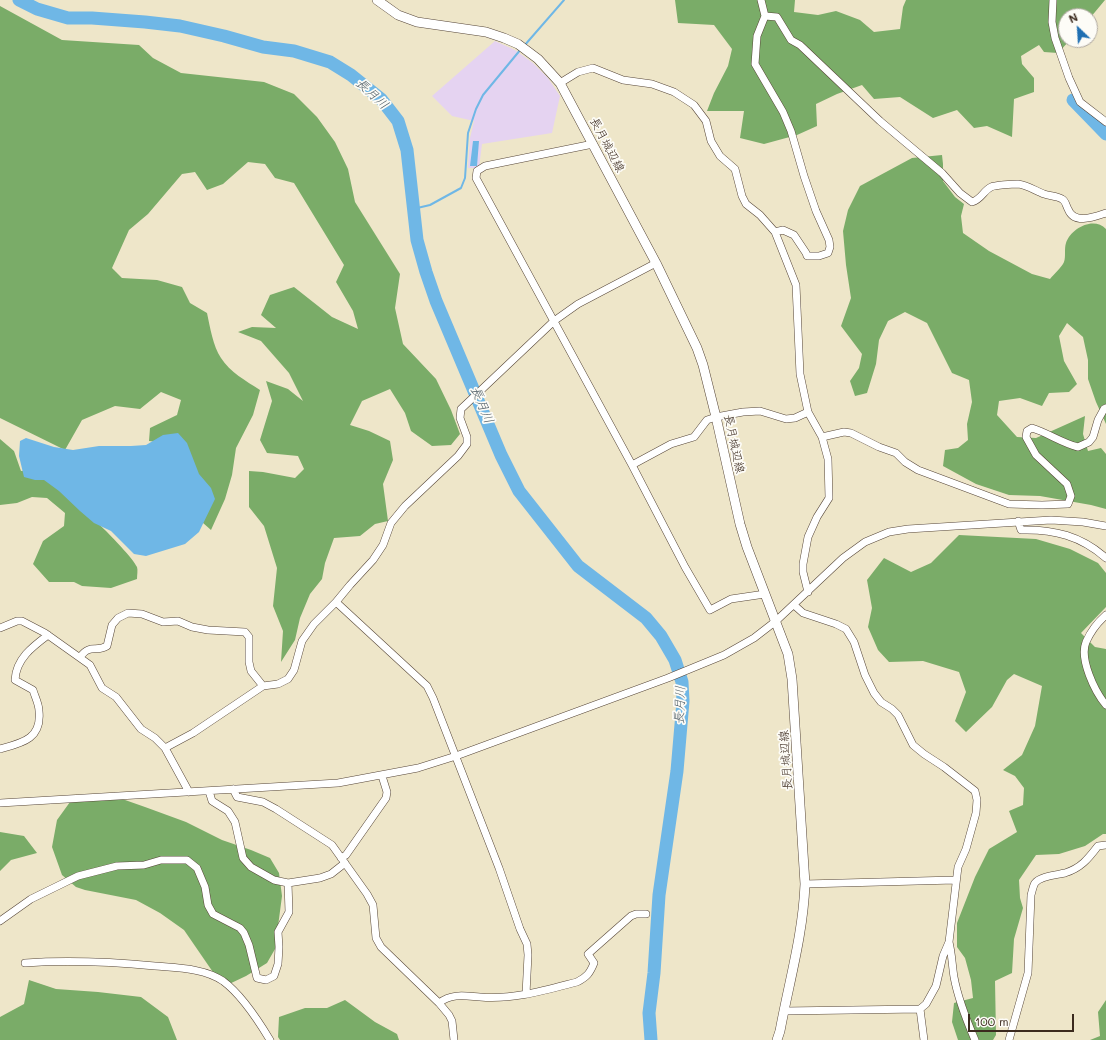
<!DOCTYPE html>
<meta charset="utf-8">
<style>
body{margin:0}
#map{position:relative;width:1106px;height:1040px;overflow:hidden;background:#eee6c9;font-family:Mali,sans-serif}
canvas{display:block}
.north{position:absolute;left:1058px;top:8px;width:40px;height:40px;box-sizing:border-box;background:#fdfcf7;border:1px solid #afa8a0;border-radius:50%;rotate:335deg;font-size:11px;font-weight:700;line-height:16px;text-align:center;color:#3b2a1e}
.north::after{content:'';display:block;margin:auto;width:14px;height:18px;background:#1f6fb2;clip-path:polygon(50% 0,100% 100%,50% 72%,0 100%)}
.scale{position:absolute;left:968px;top:1014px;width:106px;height:18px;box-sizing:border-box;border:2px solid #3b2a1e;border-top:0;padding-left:5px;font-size:12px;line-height:14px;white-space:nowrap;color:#3b2a1e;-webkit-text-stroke:3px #fdfcf7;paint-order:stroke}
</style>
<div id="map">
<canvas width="1106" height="1040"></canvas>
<div class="north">N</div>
<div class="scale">100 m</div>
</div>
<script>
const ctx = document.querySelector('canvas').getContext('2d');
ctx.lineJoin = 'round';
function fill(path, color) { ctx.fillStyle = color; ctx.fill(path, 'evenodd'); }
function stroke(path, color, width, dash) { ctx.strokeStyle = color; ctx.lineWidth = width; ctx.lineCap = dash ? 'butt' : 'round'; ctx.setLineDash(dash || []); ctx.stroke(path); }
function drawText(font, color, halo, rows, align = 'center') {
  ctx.font = font + ' Mali,"Klee One",sans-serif'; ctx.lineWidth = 3.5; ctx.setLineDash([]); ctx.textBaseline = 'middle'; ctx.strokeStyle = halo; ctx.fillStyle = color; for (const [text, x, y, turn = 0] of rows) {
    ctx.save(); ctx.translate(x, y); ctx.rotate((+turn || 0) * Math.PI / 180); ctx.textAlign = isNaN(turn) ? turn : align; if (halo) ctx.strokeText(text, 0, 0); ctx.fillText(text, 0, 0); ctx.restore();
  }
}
const built = new Path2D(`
 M495,41l20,9 18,13 15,15 12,18 -8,37 -70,11 -3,24h-11l2,-30 4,-17 -22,-5 -20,-20z`);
const forest = new Path2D(`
 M675,0h120l-1,12 24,3 18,-4 24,9 14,12 26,-3 3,-22 3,-7h199l-15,18v-2h-24v24h4l-12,13 -14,-1 -5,-7 -18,11 1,8 12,14v14l-20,7 -2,38 -25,-11 -13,2 -17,-18 -24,8 -33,-21 -26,2 -12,-14 -25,9 -21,10 1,22 -20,9 -33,9 -24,-6 4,-27h-37l7,-18 14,-27 4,-17 -18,-24 -36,-2z
 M0,6l62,34 77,5 14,13 28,15 83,9 30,12 23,23 18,25 13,27 7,33 45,72 -5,34 8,36 33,35 15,31 9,24 -9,11 -19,1 -21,-15 -6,-18 -15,-24 -28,12 -12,24 19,6 21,10 3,19 -10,24 5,37 -13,3 -15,12 -26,2 -9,25 -3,16 -12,15 -10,24 -5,22 -14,22 2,-31 -10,-25 4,-38 -13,-42 -15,-19v-36l14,1 32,6 9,-9 -6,-13 -31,-3 -7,-13 12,-39 -6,-20 22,8 15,12 -14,-28 -28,-32 -23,-9 14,-5 24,1 -15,-13 9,-20 24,-8 38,30 26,12 -5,-18 -17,-29 8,-17 -50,-82 -19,-5 -10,-14 -17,-2 -25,22 -16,6 -12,-18 -13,2 -34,40 -19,16 -17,38 10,10 35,2 25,7 8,16 17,10c3,14 6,33 14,45 9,14 25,23 39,32l-7,25 -17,33 -4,27 -7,24 -14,31 -17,-15 -20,-71 -25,-3 1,-13 27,-13 4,-15 -20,-8 -21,17 -25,-3 -33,14 -17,30 -65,-32z
 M942,155l1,9v17l12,16 9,7 -3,12 2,17 26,18 43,23 18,5c4,-5 12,-12 14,-17 2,-6 0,-13 2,-19 5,-15 28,-27 40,-14v195l-10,-22 -8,-23v-19l-5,-23 -16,-14 -8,13 5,25 13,23 -8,8 -20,1 -7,13 -22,-8 -21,3 -2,14 20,22 19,1 49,-22 -2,18 5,17 13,-3 5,6v55l-15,-4 -51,-9 -31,-1 -33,-11 -33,-18 2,-16 13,-2 10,-8 -1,-16 5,-22 -3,-22 -17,-7 -25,-50 -22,-11 -17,9 -9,19 -3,24 -9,29 -12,3 -5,-15 9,-13 3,-14 -21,-28 10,-28 -5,-33 -3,-34 5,-21 12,-24 52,-28z
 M0,439l14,12 7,20c5,0 12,-2 16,0 15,6 94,81 100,96 1,3 0,8 0,12l-26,9 -29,-2 -8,-4h-25l-16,-18 10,-23 21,-15 1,-13 -18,-15 -15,-1 -15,6 -17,2z
 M959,535l77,4 34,10 28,14 8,10v34l-25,26 14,14 11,2v185h-3l-18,12 -26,8 -23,1 -17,25 1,18 3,10 -9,31 -2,34 -17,8 1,54 -3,5h-35l-6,-18 2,-19 19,-5 -2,-18 -6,-22 -8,-11v-24l18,-46 14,-28 28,-17 -8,-21 14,-6 1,-17 -9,-12 -12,-6 19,-15 13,-29 7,-40 -28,-12 -7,6 -15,27 -26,25 -11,-11 11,-29 -7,-20 -36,-11 -34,1 -11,-12 -10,-23 4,-19 -5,-28 17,-22 27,14 20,-9z
 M85,794h23l37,13 41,15 36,18 29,10 19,8 9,15 3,23 -7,53 -8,14 -21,13 -19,9 -10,-7 -33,-48 -24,-17 -24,-13 -51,-10 -9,-3 -14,-12 -10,-28 5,-27 13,-18z
 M0,832l24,4 13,17 -26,7 -11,11z
 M29,980l27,9 42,3 43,5 27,20 9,23h-177v-23l24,-13z
 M345,1000l30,22 22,12 2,6h-119l-2,-3 1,-20 26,-9h22z
 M1106,1000v40h-16l10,-4 -2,-24z`);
const water = new Path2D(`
 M473,141h6l-2,25h-7z
 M178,433l9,10 12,31 12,14 4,11 -16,33 -14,12 -39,12 -12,-2 -23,-23 -17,-8 -14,-12 -21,-20 -15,-11h-9l-11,-3 -5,-21 1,-15 6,-3 28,9 19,3 26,-4h32l15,-1 17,-10z`);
const stream = new Path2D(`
 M524,46l40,-46
 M413,209l17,-4 31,-17 4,-10 3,-45 8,-24 7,-14 38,-46`);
const river = new Path2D(`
 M19,0l18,9 31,9h24l53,4 35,4 44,10 39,11 31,4 36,11 21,13 30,24 17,22 9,29 10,90 9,32 10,29 65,154 18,36 59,75 68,52 15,18 14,24 7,22 1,19 -6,70 -18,124 -5,78 -5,40 2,27
 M1073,100l33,34`);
const minor = new Path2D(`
 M761,0l4,16 -8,20 -2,28 28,48 8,19 13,45 12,35 13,29 1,7 -2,6 -9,3h-12l-1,-3 -12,-18 -11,-5 -8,2
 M1053,0l-1,22 3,16 14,40 11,24 26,20
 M765,16l12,1 14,23 9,5 80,76 62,52 18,20 12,9c10,-3 11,-11 19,-15 4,-2 22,-3 27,-3 9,1 18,7 26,10 6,2 13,2 18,5 4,2 4,7 6,10 6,16 26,8 38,4
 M560,83l18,-11 15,-4 30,12 29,4 22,8 20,13 12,16 5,20 9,15 15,13 7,27 4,8 14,11 15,17 21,53 4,89 8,38 14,25 6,22 1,39 -12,19 -9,20 -5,27v8l5,20
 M593,144l-108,22 -8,5 -1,7 156,287 53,102 25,43 21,-11 34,-5
 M822,437l22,-5 7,1 28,14 17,6 9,9 13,8 91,34 33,1 26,-1 3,-8 -4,-12 -31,-29 -10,-18 1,-6 5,-3c16,5 30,15 46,19l11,-5 4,-5 5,-17 6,-11 2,-1
 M632,465l39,-21 23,-7 13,-17 9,-3 27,-5 17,-1 26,8 9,-1 13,-6
 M1018,521l3,9c33,-1 60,6 85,28
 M336,602l91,84 6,12 66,170 21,61 7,15 1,11 -2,39
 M794,605l9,8 33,11 10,5 8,13 11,33 9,18 7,9 11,7 6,6 15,30 11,9 20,13 31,24 2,9 -1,13 -10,36 -8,18 -9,75 -6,14 -7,30 -10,18 -6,5 4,31
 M1106,615c-8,7 -16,18 -20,27 -7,17 9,50 20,63
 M0,628l17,-7h5l23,12 45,32 12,23 14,9 25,32 14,9 10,10 24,44
 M80,657c11,-14 15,-4 27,-11l5,-21 6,-7 10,-5 14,1 21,8 15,-1 14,6 16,3 37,2 4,5v25l2,9 12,15
 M165,748l28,-15 70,-47 15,-2 10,-5 6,-9 8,-29 12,-17 22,-22 14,-17 23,-25 10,-15 8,-22 14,-17 53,-50 9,-12v-7l-7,-19 1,-9 93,-88 24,-17 78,-41
 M0,749c22,-6 42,-10 39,-38 0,-7 -4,-14 -6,-21l-18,-10c1,-21 17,-33 33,-45
 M233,789l4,8 26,5 13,7 56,36 35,49 6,11 3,33 5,9 58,56 10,12 3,6 2,19
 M209,791l3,10 16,10 7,11 8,36 8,9 23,13 14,3 32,-5 11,-4 14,-11
 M0,803l338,-20 80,-15 38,-12 212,-78 56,-23 30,-17 22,-17 67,-63 22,-16 24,-10 19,-3 143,-9 32,2 23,4
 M341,858l5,-3 40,-57 1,-6 -5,-16
 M805,884l150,-4
 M0,921l31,-22 47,-23 39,-10 27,-1 17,-5h26l10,8 8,19 3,18 5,9 27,14 4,5 5,12 8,33 9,2 8,-4 4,-12 1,-17 -1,-15 11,-20 -1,-29
 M949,942c3,12 3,23 5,35 4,22 12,42 21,63
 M25,963c44,-3 87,-1 130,3 22,2 49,2 68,15 19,14 35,39 47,59
 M439,1003c13,-10 26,-7 41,-6 33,3 66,-7 97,-15 10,-5 13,-9 17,-19l-6,-9 43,-38 5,-2h10
 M784,1011l136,-2
 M1009,1040l19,-67 3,-78c1,-3 2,-9 4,-12 5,-7 22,-8 30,-10 16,-5 23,-14 33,-27l8,-1`);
const major = new Path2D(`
 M377,0l21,15 19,7 69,10 18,6 14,6 20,15 22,24 96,180 41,85 6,17 13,52 24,107 7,23 41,107 4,25 13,205c-2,51 -16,98 -25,147l-3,9`);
const streetNames = [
 ["長月城辺線",607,145,62],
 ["長月城辺線",734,444,78],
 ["長月城辺線",786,760,-94]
];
const waterNames = [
 ["長月川",372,94,43],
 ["長月川",482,405,67],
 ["長月川",680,705,-88]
];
fill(built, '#e5d3f1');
fill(forest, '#7aac68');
fill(water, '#6fb7e6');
stroke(stream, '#6fb7e6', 2);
stroke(river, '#6fb7e6', 13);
stroke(minor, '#564638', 8);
stroke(major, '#564638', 10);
stroke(minor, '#fff', 7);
stroke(major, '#fff', 9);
drawText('12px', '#3b2a1e', '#fdfcf7', streetNames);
drawText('italic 13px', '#4d5b64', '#fdfcf7', waterNames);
</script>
